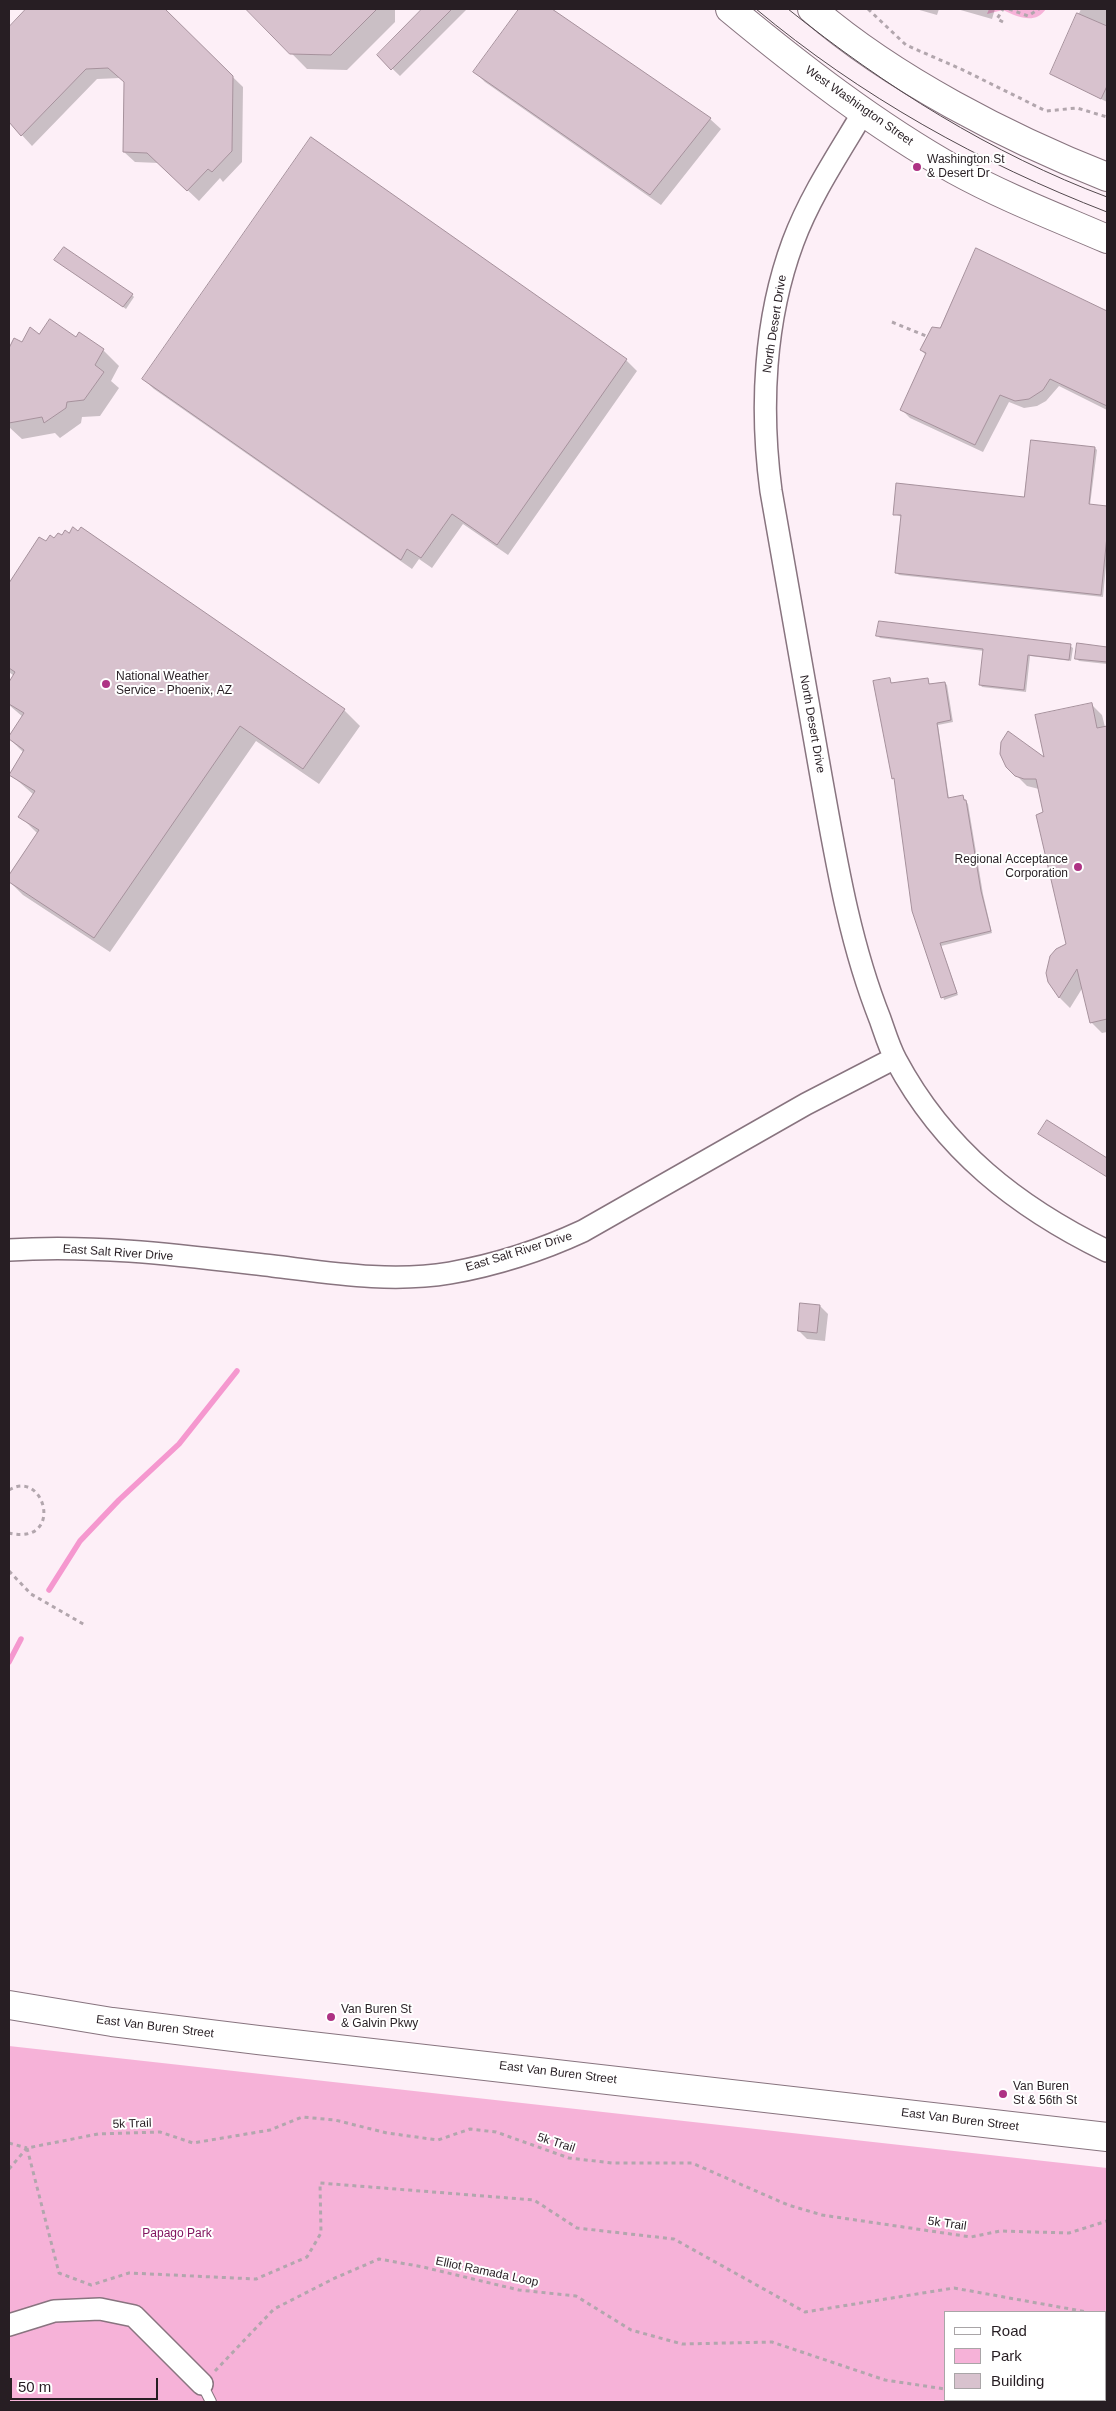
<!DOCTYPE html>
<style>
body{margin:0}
#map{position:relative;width:1116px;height:2411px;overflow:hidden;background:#fdeff7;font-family:Helvetica,sans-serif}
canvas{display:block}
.frame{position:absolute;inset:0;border:10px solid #271e23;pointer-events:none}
.legend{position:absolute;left:944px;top:2311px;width:162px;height:90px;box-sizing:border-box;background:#fff;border:1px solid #a9a5a7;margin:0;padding:6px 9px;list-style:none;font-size:15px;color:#271e23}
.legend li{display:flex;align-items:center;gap:10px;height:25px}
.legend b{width:25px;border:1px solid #a9a5a7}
.scale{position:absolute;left:10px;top:2378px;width:148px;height:22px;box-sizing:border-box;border:2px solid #271e23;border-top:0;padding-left:6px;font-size:15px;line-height:18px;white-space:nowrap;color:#271e23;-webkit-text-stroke:4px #fff;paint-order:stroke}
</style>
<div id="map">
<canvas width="1116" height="2411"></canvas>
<div class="frame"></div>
<ul class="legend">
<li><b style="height:6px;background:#fff"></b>Road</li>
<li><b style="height:14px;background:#f6b2d8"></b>Park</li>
<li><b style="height:14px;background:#d8c2ce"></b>Building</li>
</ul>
<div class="scale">50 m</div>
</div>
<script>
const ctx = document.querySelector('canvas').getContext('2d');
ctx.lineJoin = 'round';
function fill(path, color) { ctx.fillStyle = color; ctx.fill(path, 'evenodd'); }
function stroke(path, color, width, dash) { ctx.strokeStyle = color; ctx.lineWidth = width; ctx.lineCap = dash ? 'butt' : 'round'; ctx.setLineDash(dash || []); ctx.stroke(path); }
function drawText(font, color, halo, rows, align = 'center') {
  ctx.font = font + ' Helvetica,sans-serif'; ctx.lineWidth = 4; ctx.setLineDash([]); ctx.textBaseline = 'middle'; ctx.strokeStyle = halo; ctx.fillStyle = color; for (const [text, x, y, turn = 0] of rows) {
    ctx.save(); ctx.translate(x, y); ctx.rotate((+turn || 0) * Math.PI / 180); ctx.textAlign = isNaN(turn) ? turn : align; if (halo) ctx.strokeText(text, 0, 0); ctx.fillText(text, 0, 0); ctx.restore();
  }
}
const green = new Path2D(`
 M989,9h57c-11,16 -28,8 -43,1l-16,4z
 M9,2046l1098,122v234h-1098zM945,2312h160v88h-160z`);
const shadow = new Path2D(`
 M28,9h135l80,78 -1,75 -19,20 -3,-4 -21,23 -40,-38 -24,-1 -11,-10 1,-69 -5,-5 -23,1 -65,67 -23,-25v-92z
 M248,9h147v13l-48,48 -40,-1z
 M424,9h43l-67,67 -22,-21z
 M521,9h29l160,110 11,10 -60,76 -176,-123 -11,-11z
 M916,9h23l-2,6z
 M957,9h38l-3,10z
 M1081,9h26v93l-56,-28z
 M312,139l314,221 11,11 -129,184 -45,-31 -31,44 -13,-9 -7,10 -258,-180 -11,-10z
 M977,250l130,62v98l-48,-24 -13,15 -9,5 -13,2 -15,-6 -26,50 -73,-34 -8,-8 25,-54 -6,-6 19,-20z
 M58,262l74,33 2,2 -8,12z
 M79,334l24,16 16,16 -8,15 8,7 -19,28 -18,1 -1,6 -21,15 -5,-5 -33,6 -13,-12v-76l5,-12 8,4 18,-7 37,2z
 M1095,448l2,2 -7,55 17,2v48l-4,42 -204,-22 -3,-3 6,-55 -8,-3 132,-16z
 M82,528l262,182 16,16 -41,58 -63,-43 -146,211 -87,-57 -14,-14v-4l29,-43 -18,-18 14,-21 -24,-21 14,-21 -15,-15 14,-21 -14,-12v-21l5,-8 -5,-4v-87l31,-46 6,4 33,-10z
 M878,636l192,10 3,2 -2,13 -41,-5 -4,36 -44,-5 -2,-3 4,-33 -104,-13z
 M1078,645l29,3v16l-28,-3 -2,-2z
 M889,679l3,5 35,-5 3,6 15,-2 2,2 6,37 -15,3 11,74 13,-3 6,8 15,90 9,39 -51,13 17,49 -14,5 -48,-219 -3,-3z
 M1091,704l11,11 3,12h2v305l-5,1 -11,-11 -8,-35 -13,21 -10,-10 -11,-16 18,-37 -23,-132 -5,-24 -12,-3 -20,-20 39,-6z
 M820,1306l8,8 -3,27 -18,-2 -8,-8z`);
const stream = new Path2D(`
 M49,1590l31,-49 39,-41 60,-56 58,-73
 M9,1662l12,-23`);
const building = new Path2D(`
 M26,9h139l68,67 -1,75 -20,21 -4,-3 -21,22 -40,-38 -24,-1 1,-70 -16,-14 -22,1 -65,67 -12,-14v-95z
 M246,9h131l-46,46 -41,-1z
 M422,9h30l-61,61 -14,-15z
 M519,9h33l159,109 -61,77 -177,-123z
 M1077,13l30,13v60l-6,13 -51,-25z
 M311,137l316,222 -130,186 -45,-31 -31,44 -14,-9 -6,11 -259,-181z
 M64,247l69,47 -10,13 -69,-47z
 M976,248l131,63v95l-57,-27 -7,11 -14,9 -14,2 -15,-6 -25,50 -75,-35 26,-57 -6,-3 12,-23 8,1z
 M50,319l26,18 3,-5 25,17 -9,16 9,7 -20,28 -17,2 -1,6 -22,15 -2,-6 -33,6v-75l5,-10 8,4 8,-15 9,7z
 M1031,440l64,7 -6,57 18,2v30l-6,59 -206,-22 6,-58h-8l3,-32 128,14z
 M73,527l5,4 3,-4 264,182 -42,60 -63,-43 -146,212 -85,-56v-7l30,-45 -21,-13 17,-26 -26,-16 15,-25 -15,-11v-3l15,-23 -15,-9v-22l6,-10 -6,-4v-85l30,-46 7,4 4,-6 4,3 4,-5 4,2 3,-5 4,3z
 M879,621l192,23 -2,16 -41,-5 -4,35 -45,-5 4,-36 -107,-13z
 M1077,643l30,4v15l-32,-3z
 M890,678l1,5 37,-5 1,6 16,-2 6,38 -14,3 11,75 15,-3 1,5h2l15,91 10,40 -51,12 17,50 -16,5 -29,-87 -18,-133 -2,1 -19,-98z
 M1092,703l5,25 10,-2v293l-17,4 -13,-54 -18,29 -11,-16 -2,-9 4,-17 6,-7 10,-5 -30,-129 7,-3 -7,-33h-12l-9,-3 -9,-9 -6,-13 1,-12 7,-11 36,26 -9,-42z
 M1047,1120l60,38v19l-69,-43z
 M800,1303l20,2 -3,28 -19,-2z`);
const path = new Path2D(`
 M868,9l38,36 55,24 85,42 31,-3 30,9
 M1009,9l19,7 11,-7
 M1003,22l-6,-3 6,-10
 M892,322l34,14
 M9,1490c36,-22 56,56 0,43
 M9,1571l22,23 54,31
 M9,2143l18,5
 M27,2148l32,125 32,12 38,-12 127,6 51,-22 14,-24 -1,-50 214,17 43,28 97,11 131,73 149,-24 133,24
 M9,2169l18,-21 71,-14 62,-2 33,11 77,-13 32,-13 33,3 52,13 51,7 32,-11 26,3 73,26 43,5h80l96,42 34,10 149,22 29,-6 69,2 38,-12
 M1105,2320l2,1
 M215,2371l59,-62 61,-31 44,-19 44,8 96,23 57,6 55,34 51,14 90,-2 113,38 60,9
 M1019,2400l17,2`);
const service = new Path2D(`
 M202,2384l9,18`);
const minor = new Path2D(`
 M864,111c-25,42 -54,85 -71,131 -29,78 -33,167 -22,249 16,95 34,190 50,285 15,83 28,165 59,243 5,14 9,28 16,41 48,90 121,147 211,191
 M9,1250c87,-6 177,6 264,16 58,7 118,17 177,7 45,-8 92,-23 133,-42l223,-127 89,-46
 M9,2325l45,-14 46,-2 34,7 68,68`);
const primary = new Path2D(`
 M730,9c70,58 145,116 225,161 49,27 101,47 152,69
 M812,9c81,70 196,129 295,168
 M9,2005l103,17 146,18 849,97`);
const tram = new Path2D(`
 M756,9c104,87 224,154 351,203
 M788,9c96,77 204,145 319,188`);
const markers = [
 [917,167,5,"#ae3284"],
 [106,684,5,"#ae3284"],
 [1078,867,5,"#ae3284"],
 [331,2017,5,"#ae3284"],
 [1003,2094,5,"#ae3284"]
];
const streetNames = [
 ["West Washington Street",859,106,35],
 ["North Desert Drive",775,324,-81],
 ["North Desert Drive",812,724,80],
 ["East Salt River Drive",519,1252,-17],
 ["East Salt River Drive",118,1253,4],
 ["East Van Buren Street",155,2027,7],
 ["East Van Buren Street",558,2073,7],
 ["East Van Buren Street",960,2120,7],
 ["5k Trail",132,2124,-2],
 ["5k Trail",556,2143,18],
 ["5k Trail",947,2224,8],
 ["Elliot Ramada Loop",487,2272,12]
];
const poiNames = [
 ["Washington St",927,160],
 ["& Desert Dr",927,174],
 ["National Weather",116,677],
 ["Service - Phoenix, AZ",116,691],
 ["Regional Acceptance",1068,860,"right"],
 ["Corporation",1068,874,"right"],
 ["Van Buren St",341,2010],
 ["& Galvin Pkwy",341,2024],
 ["Van Buren",1013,2087],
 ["St & 56th St",1013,2101]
];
const parkNames = [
 ["Papago Park",177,2234]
];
fill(green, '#f6b2d8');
fill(shadow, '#0003');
stroke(stream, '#f598cf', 5.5);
fill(building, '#d8c2ce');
stroke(building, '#a6919c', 1);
stroke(service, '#88747f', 12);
stroke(minor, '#88747f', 24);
stroke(primary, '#88747f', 30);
stroke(path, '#b2a6ad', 3, [4, 4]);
stroke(service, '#fff', 10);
stroke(minor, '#fff', 21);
stroke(primary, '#fff', 28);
stroke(tram, '#52484d', 1);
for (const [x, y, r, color] of markers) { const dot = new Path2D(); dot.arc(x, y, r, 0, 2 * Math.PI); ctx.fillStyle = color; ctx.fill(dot); stroke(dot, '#fff', 2); }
drawText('12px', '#271e23', '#fff', streetNames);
drawText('12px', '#271e23', '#fff', poiNames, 'left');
drawText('12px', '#821660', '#fff', parkNames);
</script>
